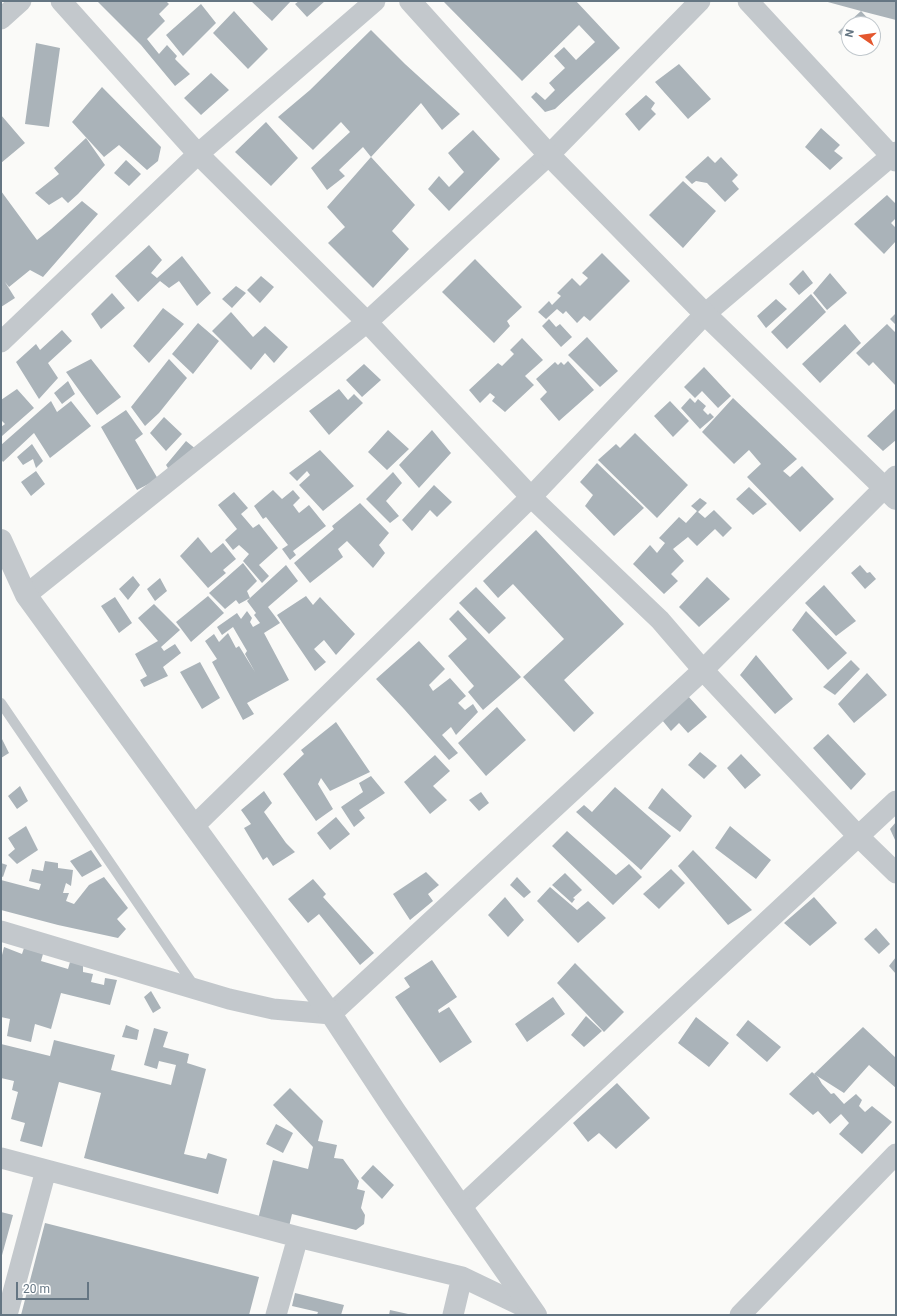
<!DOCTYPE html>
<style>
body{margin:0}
#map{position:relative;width:897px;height:1316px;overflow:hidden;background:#fafaf8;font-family:Roboto,sans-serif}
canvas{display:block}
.frame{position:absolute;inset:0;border:2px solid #657683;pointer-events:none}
.north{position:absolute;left:841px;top:16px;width:40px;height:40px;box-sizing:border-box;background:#fff;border:1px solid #c1c8cd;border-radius:50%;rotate:283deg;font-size:11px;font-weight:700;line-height:16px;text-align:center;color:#657683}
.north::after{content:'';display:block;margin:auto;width:14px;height:18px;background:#e4572e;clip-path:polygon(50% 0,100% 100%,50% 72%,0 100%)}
.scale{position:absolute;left:16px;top:1282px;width:73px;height:18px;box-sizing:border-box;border:2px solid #657683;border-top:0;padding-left:5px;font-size:12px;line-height:14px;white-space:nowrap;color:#657683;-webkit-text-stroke:3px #fff;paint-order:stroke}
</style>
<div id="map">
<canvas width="897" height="1316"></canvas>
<div class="frame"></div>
<div class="north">N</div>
<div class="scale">20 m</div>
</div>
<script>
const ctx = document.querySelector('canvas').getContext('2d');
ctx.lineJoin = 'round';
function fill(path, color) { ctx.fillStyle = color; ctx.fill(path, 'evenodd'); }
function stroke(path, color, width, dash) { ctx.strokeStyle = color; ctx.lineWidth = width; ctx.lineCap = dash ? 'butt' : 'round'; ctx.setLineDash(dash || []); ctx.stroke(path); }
const building = new Path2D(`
 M97,1h69l3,3 -10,10 6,7 -18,18 12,15 8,-9 10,11 -2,3 15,15 -15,12 -34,-41z
 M251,1h40l-19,20z
 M299,1h26l-18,16 -12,-13z
 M443,1h133l44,47 -65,61 -10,3 -14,-15 5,-5 9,8 10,-10 -6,-7 16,-15 -11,-12 10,-9 12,13 19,-18 -16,-17 -57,56z
 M824,1h72v19l-35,-9 12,13h-24v20l-11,-12 23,-21z
 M201,4l15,19 -33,33 -17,-21z
 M234,11l34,38 -20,20 -35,-36z
 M873,24l8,10 -8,8z
 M371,30l34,34 55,50 -18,16 -21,-27 -50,54 -8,-10 -24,23 6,6 -18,14 -16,-22 39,-36 -9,-10 -28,28 -35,-33 32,-27z
 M36,43l24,5 -11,79 -24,-3z
 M853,48h13l-7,7z
 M679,64l32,35 -23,20 -33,-37z
 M211,73l18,17 -28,25 -17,-17z
 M102,87l59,60 -3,14 -11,9 -28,-25 -15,12 -32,-35z
 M646,95l9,8 -4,6 5,5 -17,17 -14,-17z
 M1,115l24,28 -24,20z
 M266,122l32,36 -27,28 -36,-34z
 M821,128l19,17 -6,6 9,7 -13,12 -25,-23z
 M473,130l27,29 -51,52 -21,-22 11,-13 10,11 15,-15 -16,-19z
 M86,138l19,27 -27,29 -10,9 -6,-6 -13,8 -14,-12 24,-19 -5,-6z
 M708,156l7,7 6,-6 17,18 -6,6 7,8 -14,13 -18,-19 -11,-2 -4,3 -7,-7z
 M371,157l44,48 -23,26 17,18 -36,39 -45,-45 17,-16 -18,-20z
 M126,160l15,14 -12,12 -15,-13z
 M683,181l33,30 -33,37 -34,-33z
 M1,191l36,49 14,-11 31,-28 16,13 -55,63 -13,-7 -21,17 -4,-5 10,16 -14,9z
 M887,195l9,9v14l-5,5 5,5v13l-12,13 -30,-30z
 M149,245l13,15 -11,13 6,5 25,-22 29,37 -14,13 -18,-25 -10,7 -9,-7 -22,21 -23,-26z
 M602,253l28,28 -40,40 -6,-5 -7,7 -11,-12 -3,3 -6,-5 -11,10 -8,-7 11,-11 3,4 9,-9 -4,-3 15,-15 8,8 8,-8 -6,-5z
 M475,259l47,48 -15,14 3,5 -16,17 -52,-51z
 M803,270l10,13 -14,12 -10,-11z
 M830,273l17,20 -20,17 -14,-17z
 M261,276l13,11 -14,16 -13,-13z
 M236,286l10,7 -14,15 -10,-9z
 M112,293l13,15 -24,21 -10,-15z
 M811,294l15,18 -39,37 -16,-17z
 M776,299l11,10 -21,19 -9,-12z
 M163,308l21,16 -35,39 -16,-17z
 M231,312l22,25 12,-11 23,21 -14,16 -9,-10 -14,17 -39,-39z
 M896,313v12l-6,-6z
 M549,319l7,8 4,-3 12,13 -11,10 -19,-21z
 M198,323l21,18 -26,33 -21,-20z
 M845,324l16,19 -41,40 -18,-19z
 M887,324l9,9v53l-23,-24 -4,4 -13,-13z
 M62,330l10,11 -24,22 10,15 -19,21 -23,-37 20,-18 4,6z
 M587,337l31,34 -18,16 -32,-32z
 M522,338l21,22 -18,16 9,9 -29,27 -13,-11 3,-4 -5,-4 -10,10 -11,-13 29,-27 4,3 12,-12 -4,-4z
 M91,359l30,38 -24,18 -31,-43z
 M169,359l18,19 -28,35 -14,13 -14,-19z
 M568,361l26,29 -35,31 -19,-22 7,-7 -11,-13 19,-17 3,3 3,-3 3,3z
 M364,364l17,16 -19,17 -16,-17z
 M704,367l27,29 -13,12 -16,-17 -7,7 -11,-11z
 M68,381l7,13 -13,10 -8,-11z
 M17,389l17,19 -32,28 -1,-9 4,-3 -4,-4v-20z
 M339,389l9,11 6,-6 9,9 -34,32 -20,-24z
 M690,398l5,5 3,-4 8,7 -3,4 5,5 2,-2 4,4 -14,12 -19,-21z
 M733,398l64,61 -14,12 7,6 12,-11 32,33 -34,33 -53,-55 14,-13 -12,-14 -15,14 -32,-32z
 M51,401l6,11 14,-11 20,25 -41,32 -16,-25 -31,29 -2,-3v-14z
 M670,401l19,20 -16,16 -19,-21z
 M896,408v32l-13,11 -16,-15z
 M126,410l17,24 -8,6 23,39 -21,11 -36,-63z
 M164,417l18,17 -16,17 -16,-18z
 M388,430l21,19 -22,21 -19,-18z
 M432,430l19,23 -32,35 -20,-23z
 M635,433l53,52 -31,33 -59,-58 18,-16 4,4z
 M186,441l11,9 -24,26 -7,-11z
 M32,444l11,17 -7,7 -3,-9 -10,6 -6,-8z
 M320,450l34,36 -31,25 -24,-26 11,-10 -3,-4 -10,10 -8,-8z
 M597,463l47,45 -30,28 -29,-30 8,-11 -13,-13z
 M36,471l9,13 -14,12 -10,-14z
 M393,472l9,11 -16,18 13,15 -9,7 -24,-24z
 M434,485l18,17 -15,15 -7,-7 -18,21 -10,-11z
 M749,487l18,17 -14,11 -17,-16z
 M273,490l9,9 11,-9 7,8 -7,7 6,8 10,-8 17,21 -33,25 3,4 -6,5 -8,-11 6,-4 -22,-28 -3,2 -9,-13z
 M234,492l14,16 -7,6 12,14 6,-4 19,24 -19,17 10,11 -7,7 -19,-22 6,-7 -10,-9 -6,5 -8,-10 12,-11 -19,-24z
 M700,498l7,5 -9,9 7,6 9,-8 18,18 -9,9 -8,-8 -18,17 -9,-9 -15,12 11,12 -13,13 7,7 -14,13 -31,-30 17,-19 7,8 8,-10 -6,-5 20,-21 7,6 11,-12 -6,-5z
 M360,503l29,30 -10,12 6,8 -12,15 -26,-27 -9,8 5,8 -33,26 -16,-20 40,-34 -2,-3z
 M536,530l88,94 -60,56 30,33 -20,19 -51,-55 41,-38 -51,-55 -15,14 -15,-17z
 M198,537l13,16 12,-10 13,16 -13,11 3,3 -18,15 -28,-32z
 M243,563l14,18 -10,10 3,7 36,-33 12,16 -30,26 12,16 -16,10 25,47 -42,23 7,11 -11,6 -31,-58 5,-3 -12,-18 9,-7 5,8 9,-9 8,15 3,-2 16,26 -10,-18 2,-3 -14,-24 -11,8 -5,-8 20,-14 4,6 6,-8 5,7 -2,4 3,5 7,-4 -6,-8 2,-2 -9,-12 3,-3 -11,6 -3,-4 -11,9 -16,-16z
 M860,565l7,8 3,-1 6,7 -11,10 -14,-16z
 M133,576l7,9 -12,15 -9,-11z
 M707,577l23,22 -31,28 -20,-20z
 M160,578l7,13 -12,10 -8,-12z
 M824,585l32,36 -20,15 -31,-33z
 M476,587l30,31 -17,16 -30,-31z
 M208,596l16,17 -33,29 -15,-20z
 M306,596l7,9 7,-8 35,37 -19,21 -12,-15 -10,9 12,13 -11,9 -38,-56z
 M115,597l17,26 -13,10 -18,-27z
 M154,604l26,26 -19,17 3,4 11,-7 6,9 -18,14 5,9 -24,11 -4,-7 7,-4 -12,-22 23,-13 -20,-23z
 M458,610l63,67 -38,33 -15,-18 6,-6 -26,-30 19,-17 -18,-20z
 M806,611l41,42 -19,17 -36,-40z
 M419,641l26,28 -16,16 4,6 17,-13 16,18 -8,7 7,7 8,-6 5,8 -22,23 -5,-8 -9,8 16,18 -9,7 -45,-51 -28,-30z
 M756,655l37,44 -18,15 -35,-39z
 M851,660l9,9 -25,26 -12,-8z
 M200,662l20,36 -18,11 -22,-37z
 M867,673l20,22 -33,28 -16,-19z
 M688,696l19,21 -19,16 -9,-10 -8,8 -9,-11z
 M497,707l29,33 -40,36 -28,-33z
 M336,722l34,50 -40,19 -9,-13 -3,6 15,25 -17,12 -33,-47 21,-20 -3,-4z
 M828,734l38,40 -15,16 -38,-42z
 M2,739l7,14 -8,5v-18z
 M700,752l17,14 -13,13 -16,-14z
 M741,754l20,21 -16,14 -18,-21z
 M435,755l15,16 -17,15 14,14 -17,14 -26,-32z
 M371,776l14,17 -26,17 6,8 -11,9 -13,-20 22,-15 -4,-9z
 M20,786l8,15 -11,8 -9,-13z
 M615,787l56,49 -30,34 -65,-58 8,-7 8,7z
 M662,788l30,28 -12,16 -32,-24z
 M264,791l8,12 -8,9 22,31 9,9 -22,14 -6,-9 -4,3 -19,-32 7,-4 -10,-14z
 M481,792l8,11 -10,8 -10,-11z
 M336,817l14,17 -20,16 -13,-17z
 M896,822v20l-6,-13z
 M26,826l12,24 -21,14 -9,-9 7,-6 -7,-11z
 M730,826l41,34 -15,19 -41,-31z
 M567,831l49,44 13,-11 13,13 -29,28 -61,-59z
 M91,850l11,16 -20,11 -12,-16z
 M693,850l59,60 -24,15 -50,-59z
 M45,861l13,2v5l15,2 -2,16 -5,-3 -3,10h6l-3,8 8,3 15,-19 15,-8 24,31 -11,11 9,10 -8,9 -60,-13 -57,-15v-30l38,10 2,-6 -12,-3 3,-12 11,2z
 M1,863l6,2 -4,12 -2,-1z
 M671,869l14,14 -26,26 -16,-15z
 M426,872l13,13 -11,9 5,7 -23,19 -17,-26z
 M565,873l17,17 -9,8 2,1 -3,4 -20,-18z
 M517,877l14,15 -7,6 -14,-13z
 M313,879l13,15 -3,3 51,56 -14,12 -41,-51 -11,9 -20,-24z
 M550,887l27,23 11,-9 18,17 -28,25 -41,-42z
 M505,897l19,23 -16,17 -20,-22z
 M814,897l23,26 -27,23 -26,-23z
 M876,928l14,16 -11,10 -15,-15z
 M4,947l18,7 2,-6 19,6 -2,7 27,8 2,-7 13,3v7l10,2 -2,8 13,3 1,-7 12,2 -7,25 -49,-12 -10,36 -16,-5 -4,18 -24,-6 3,-17 -9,-2v-58z
 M896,957v17l-7,-8z
 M432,960l25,37 -19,13 1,3 10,-6 23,35 -32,21 -45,-66 15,-10 -6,-9z
 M575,963l49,49 -20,20 -47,-49z
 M151,991l10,17 -8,5 -9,-16z
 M553,997l12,17 -38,28 -12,-18z
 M586,1016l16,15 -18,16 -13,-12z
 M696,1017l33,26 -20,24 -31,-24z
 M748,1020l33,27 -14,15 -31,-27z
 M126,1025l13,5 -2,10 -15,-3z
 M863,1027l33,31v30l-27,-23 -25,28 -30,-19z
 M154,1028l14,4 -5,15 26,7 -2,9 19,6 -22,85 22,5 2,-6 19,6 -9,35 -134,-36 17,-65 -42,-11 -17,65 -22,-6 5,-18 -14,-4 7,-27 -6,-2 2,-9 -13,-3v-34l49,12 4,-16 61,15 -4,15 60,15 5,-20 -17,-4 -2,8 -13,-4z
 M812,1072l6,5 4,7 9,10 3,-1 10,11 12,-10 6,6 -3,6 6,6 7,-6 20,16 -30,32 -23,-20 10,-11 -8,-9 -11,10 -12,-13 -5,4 -24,-21z
 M617,1083l33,35 -34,31 -17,-16 -11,9 -15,-19z
 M290,1088l33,33 -5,20 19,4 -3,13 9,1 16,22 -2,8 8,2 -4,17 4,7 -1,9 -8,6 -64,-16 -4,17 -31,-8 16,-63 35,9 5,-22 -40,-42z
 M276,1124l17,9 -10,20 -17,-9z
 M373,1165l21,20 -12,14 -21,-21z
 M1,1212l12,3 -12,44z
 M45,1223l214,54 -10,38h-228z
 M295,1293l49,12 -3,10h-24l1,-3 -26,-6z
 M390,1310l18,4v1h-19z`);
const service = new Path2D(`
 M1,703l194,284`);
const minor = new Path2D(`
 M61,1l137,153 169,168 164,175 129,123 43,50 156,167 37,36
 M748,1l148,160
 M1,19l20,-18
 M1,342l197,-188 177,-153
 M26,595l341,-273 182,-167 151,-154
 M194,826l337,-329 174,-183 191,-162
 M1,931l228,68 44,10 58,5 372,-344 193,-194
 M1,1158l297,79 164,40 71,34
 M461,1207l435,-406
 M7,1315l39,-145
 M276,1315l22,-78
 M453,1315l9,-38
 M740,1315l156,-161`);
const tertiary = new Path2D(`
 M410,1l139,154 156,159 191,185
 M1,540l25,55 305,419 64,97 141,204`);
fill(building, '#aab3b9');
stroke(service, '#c3c8cc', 10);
stroke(minor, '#c3c8cc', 21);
stroke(tertiary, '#c3c8cc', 22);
</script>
